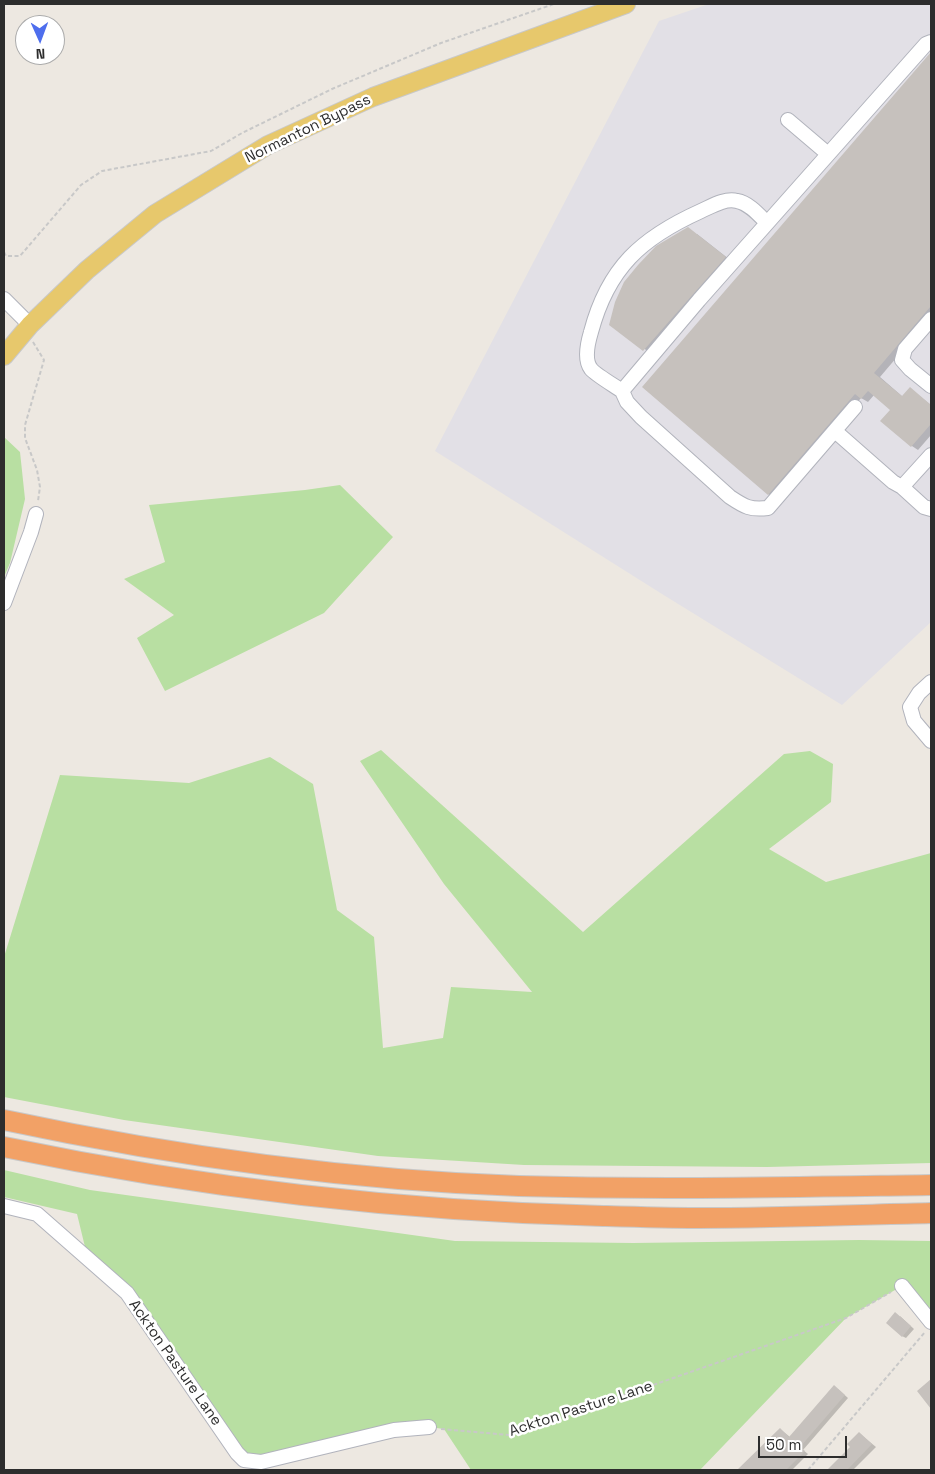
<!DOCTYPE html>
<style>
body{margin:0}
#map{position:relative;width:935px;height:1474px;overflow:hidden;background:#ede8e1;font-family:"Space Grotesk",sans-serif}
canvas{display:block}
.frame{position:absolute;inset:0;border:5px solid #2d2d2d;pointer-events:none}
.north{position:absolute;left:15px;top:15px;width:50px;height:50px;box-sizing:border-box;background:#fff;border:1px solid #ababab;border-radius:50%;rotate:178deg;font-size:14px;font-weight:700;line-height:20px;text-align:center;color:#2d2d2d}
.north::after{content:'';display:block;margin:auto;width:18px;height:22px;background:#4e6eed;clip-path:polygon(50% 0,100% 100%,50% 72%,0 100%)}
.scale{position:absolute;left:758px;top:1436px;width:89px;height:22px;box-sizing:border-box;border:2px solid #2d2d2d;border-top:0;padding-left:6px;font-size:15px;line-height:18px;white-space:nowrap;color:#2d2d2d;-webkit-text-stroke:4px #fff;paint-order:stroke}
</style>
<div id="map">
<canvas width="935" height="1474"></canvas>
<div class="frame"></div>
<div class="north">N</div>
<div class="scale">50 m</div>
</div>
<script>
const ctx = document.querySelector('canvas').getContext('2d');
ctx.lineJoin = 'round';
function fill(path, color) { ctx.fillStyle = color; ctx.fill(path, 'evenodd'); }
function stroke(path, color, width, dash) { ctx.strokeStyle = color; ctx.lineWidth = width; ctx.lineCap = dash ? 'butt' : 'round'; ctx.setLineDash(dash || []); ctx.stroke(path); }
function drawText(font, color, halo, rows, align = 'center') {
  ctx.font = font + ' "Space Grotesk",sans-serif'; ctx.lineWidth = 5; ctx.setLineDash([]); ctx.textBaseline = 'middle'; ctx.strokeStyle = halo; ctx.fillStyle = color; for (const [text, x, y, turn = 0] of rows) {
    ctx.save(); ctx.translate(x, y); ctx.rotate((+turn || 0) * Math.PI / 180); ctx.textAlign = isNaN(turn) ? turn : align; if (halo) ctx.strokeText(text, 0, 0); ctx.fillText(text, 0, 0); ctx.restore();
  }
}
const industrial = new Path2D(`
 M709,4h222v618l-89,83 -180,-111 -227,-143 224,-430z`);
const green = new Path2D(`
 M4,437l16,15 5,47 -15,64 -6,14z
 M340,485l53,52 -69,76 -159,78 -28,-53 37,-23 -50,-36 41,-17 -16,-57 156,-15z
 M381,750l202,182 201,-178 26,-3 23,13 -2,38 -62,47 57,33 105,-29v310l-164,4 -243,-2 -146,-9 -254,-36 -120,-23v-140l56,-182 129,8 81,-26 43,27 24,126 37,27 9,111 60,-10 8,-51 81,5 -88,-108 -84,-123z
 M4,1170l86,20 365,51 178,2 226,-3 72,1v82l-29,-37 -56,32 -146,152h-229l-27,-41 -15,-2 -185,32 -112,-157 -46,-51 -9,-37 -73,-17z`);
const shadow = new Path2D(`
 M931,54v263l-51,60 23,20 7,-8 21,16v30l-13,15 -6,-4 -20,-36 -18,-15 -6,7 -7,-4 -86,100 -7,-4 -125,-107z
 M697,234l37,29 -81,92 -43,-31z
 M900,1316l14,13 -8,9 -4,-2z
 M838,1389l10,9 -45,52 5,4 -16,16 -52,-1 40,-40 10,8z
 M859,1433l17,14 -23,23h-24l23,-24z`);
const building = new Path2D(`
 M931,52v254l-57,67 28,23 8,-9 21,18v19l-20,23 -31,-26 10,-11 -22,-19 -7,8 -6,-5 -87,101 -126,-108z
 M688,227l38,30 -83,94 -34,-26 6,-23 9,-20 14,-17 18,-19z
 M895,1312l16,14 -9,11 -16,-14z
 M931,1379v30l-14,-18z
 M834,1385l11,10 -45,52 5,4 -19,19h-49l43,-42 9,9z
 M859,1432l13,12 -25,26h-20l23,-23 -3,-3z`);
const path = new Path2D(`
 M4,252l2,4h14l61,-71 21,-14 109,-20 31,-18 90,-44 109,-46 113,-39
 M33,342l11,18 -19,65v13l12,32 3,17 -2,14
 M441,1429l68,6 337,-117 45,-26
 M808,1470l117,-138`);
const minor = new Path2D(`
 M788,120l40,34
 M4,299l26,26
 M931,319l-26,30 -3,11 8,9 21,17
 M622,391c-7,-5 -26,-16 -31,-22 -7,-9 -3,-27 0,-37 17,-64 50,-94 110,-121 11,-5 24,-13 36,-10 12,2 22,14 30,22
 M855,407l-87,101c-18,2 -23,-1 -38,-11l-89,-80 -14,-15 -5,-11 77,-91 227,-256 5,-2
 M835,431l58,51 9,5 29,-32
 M902,487l22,20 7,2
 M4,603l27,-71 5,-18
 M931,682l-12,11 -9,14 4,14 17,20
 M4,1206l33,8 90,79 110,160 7,7 17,2 133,-32 35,-3
 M902,1286l29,36`);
const major = new Path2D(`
 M4,356l26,-31 57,-55 68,-56 113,-69 105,-48 253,-93`);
const highway = new Path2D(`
 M4,1120c169,36 342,60 515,66 137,4 275,1 412,-1
 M4,1147c197,41 397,64 599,69 32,1 63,2 94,2 78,0 156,-3 234,-5`);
const streetNames = [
 ["Normanton Bypass",308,129,-26],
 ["Ackton Pasture Lane",175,1363,55],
 ["Ackton Pasture Lane",581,1409,-18]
];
fill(industrial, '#e2e0e6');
fill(green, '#b8dfa2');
fill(shadow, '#0003');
fill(building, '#c6c1bd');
stroke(minor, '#b1b3bc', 16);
stroke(major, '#c8c8c8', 20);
stroke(highway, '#c8c8c8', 22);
stroke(path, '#c8c8c8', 2, [4, 2.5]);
stroke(minor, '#fff', 14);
stroke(major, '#e7c86c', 18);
stroke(highway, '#f2a166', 20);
drawText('15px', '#2d2d2d', '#fff', streetNames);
</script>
